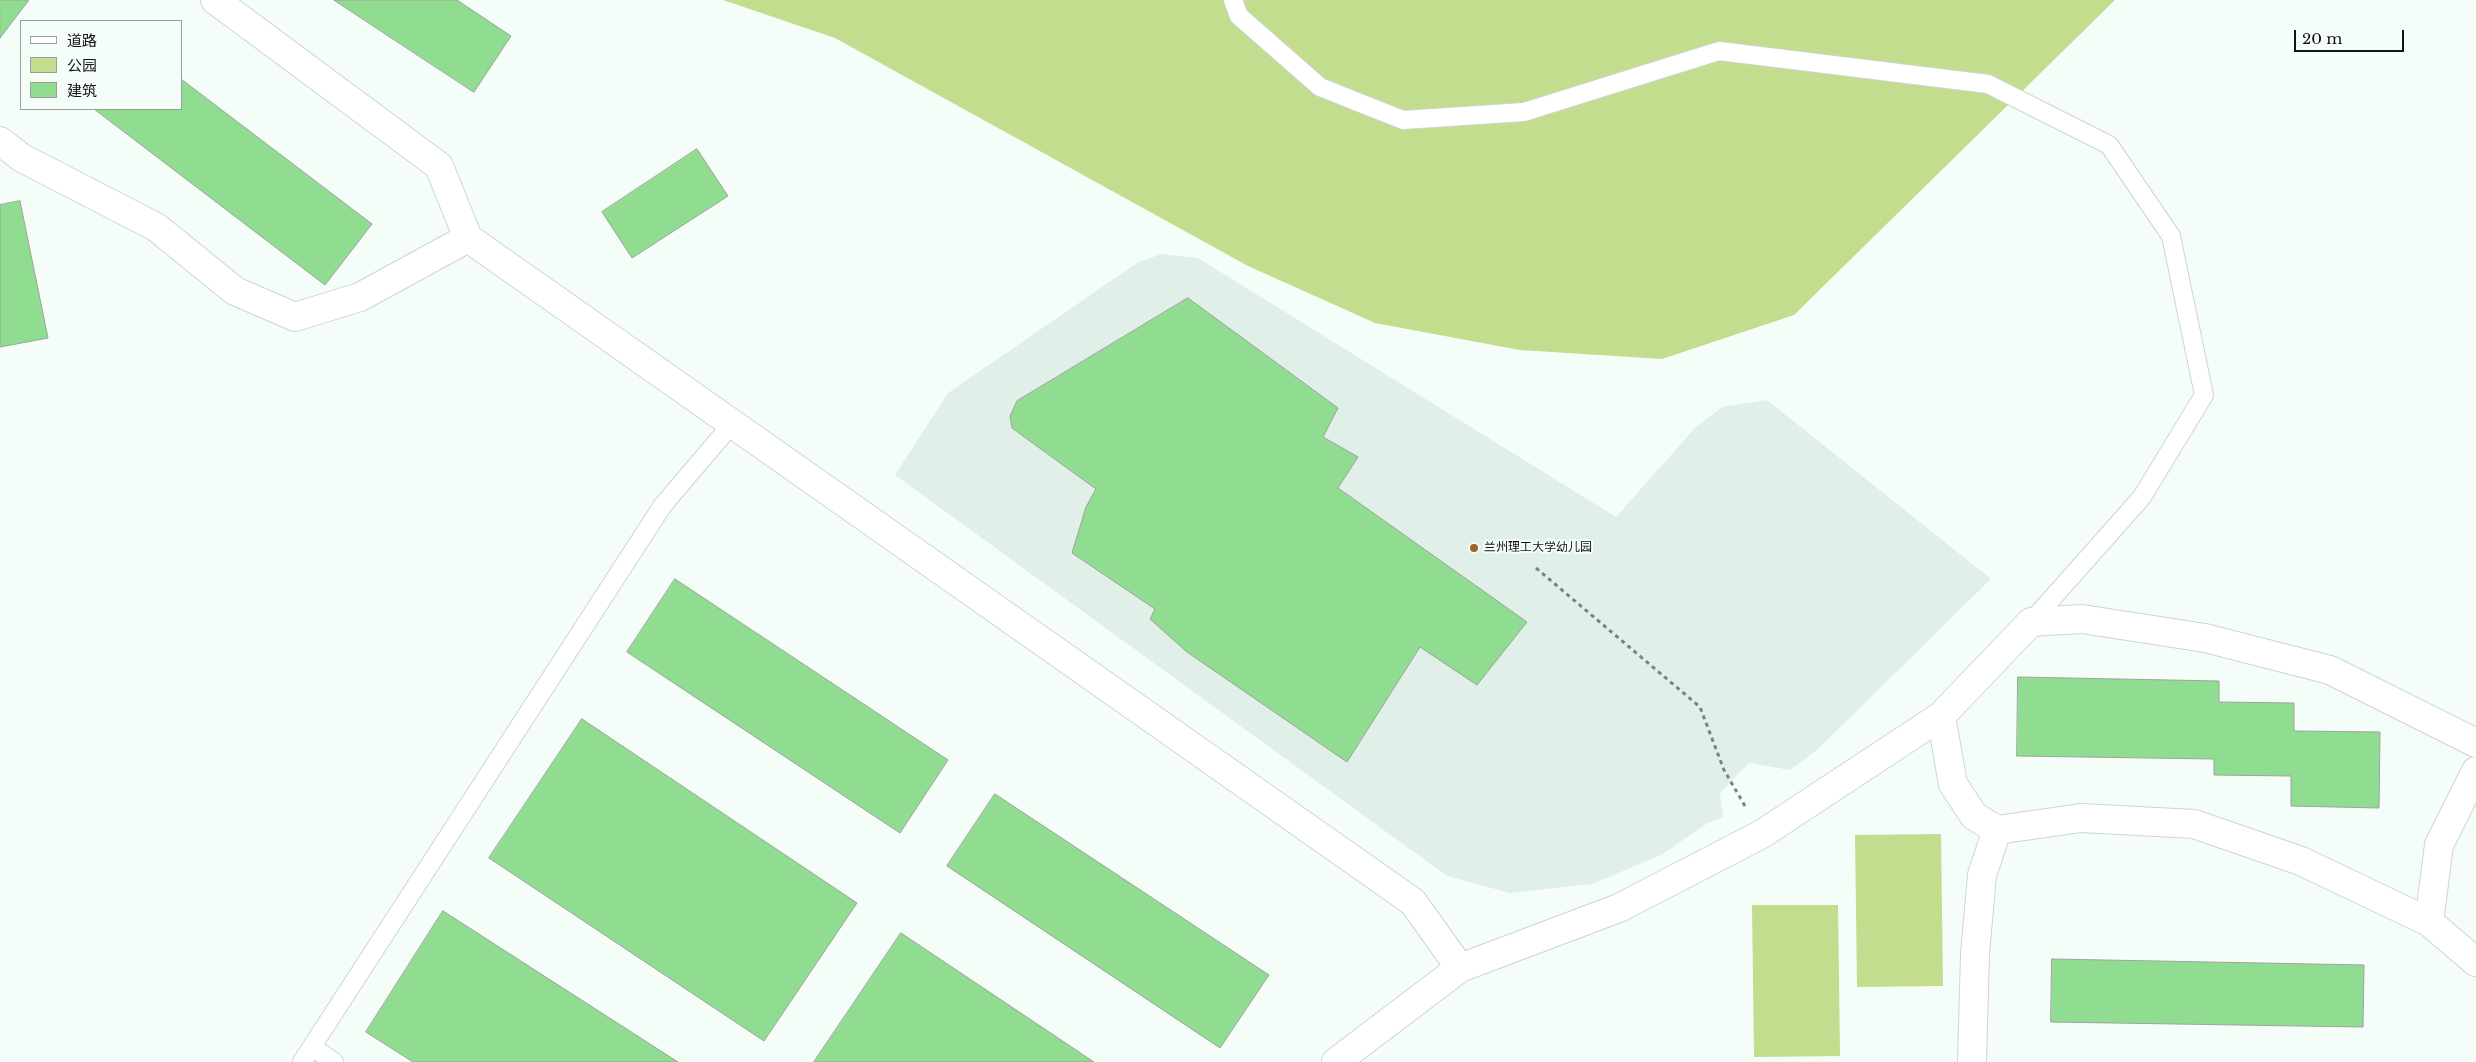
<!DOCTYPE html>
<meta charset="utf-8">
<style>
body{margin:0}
#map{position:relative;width:2476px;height:1062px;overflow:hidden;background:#f5fdf9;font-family:"Libre Baskerville","Noto Sans SC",serif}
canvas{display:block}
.legend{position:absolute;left:20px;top:20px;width:162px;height:90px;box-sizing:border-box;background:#f5fdf9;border:1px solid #9ba09d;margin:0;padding:6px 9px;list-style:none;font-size:15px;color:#131514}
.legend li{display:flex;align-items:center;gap:10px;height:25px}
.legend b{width:25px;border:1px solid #9ba09d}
.scale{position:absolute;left:2294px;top:30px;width:110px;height:22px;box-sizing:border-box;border:2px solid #131514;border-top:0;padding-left:6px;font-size:15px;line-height:18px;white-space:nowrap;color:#131514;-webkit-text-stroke:4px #f5fdf9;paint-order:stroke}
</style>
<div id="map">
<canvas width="2476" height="1062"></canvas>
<ul class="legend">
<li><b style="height:6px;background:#fff"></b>道路</li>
<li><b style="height:14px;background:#c2dd8e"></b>公园</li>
<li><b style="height:14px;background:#90dd92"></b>建筑</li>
</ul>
<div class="scale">20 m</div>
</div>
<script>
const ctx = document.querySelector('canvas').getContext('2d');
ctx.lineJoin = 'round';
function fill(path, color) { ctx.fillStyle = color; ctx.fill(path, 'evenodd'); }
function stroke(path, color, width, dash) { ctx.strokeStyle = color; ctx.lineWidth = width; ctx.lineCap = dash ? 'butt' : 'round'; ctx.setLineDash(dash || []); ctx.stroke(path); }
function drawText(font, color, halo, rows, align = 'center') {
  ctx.font = font + ' "Libre Baskerville","Noto Sans SC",serif'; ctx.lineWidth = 4; ctx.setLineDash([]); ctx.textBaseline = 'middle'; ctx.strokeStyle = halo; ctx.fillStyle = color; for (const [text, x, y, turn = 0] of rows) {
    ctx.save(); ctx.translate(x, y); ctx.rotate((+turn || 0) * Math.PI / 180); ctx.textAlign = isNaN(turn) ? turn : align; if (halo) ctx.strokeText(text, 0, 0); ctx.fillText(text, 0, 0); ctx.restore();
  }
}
const built = new Path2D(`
 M1161,254l37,4 418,259 79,-89 27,-21 45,-7 224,179 -174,171 -27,20 -41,-7 -29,30 3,24 -15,6 -47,32 -69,29 -82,9 -63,-17 -552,-401 53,-82 189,-130z`);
const green = new Path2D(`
 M723,0h1392l-321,315 -132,44 -142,-9 -145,-27 -127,-57 -413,-228z
 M1941,834l2,152 -86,1 -2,-152z
 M1752,905h86l2,151 -86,1z`);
const building = new Path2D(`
 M0,0h29l-29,38z
 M334,0h123l54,36 -37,56z
 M181,79l191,145 -47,61 -231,-176h87z
 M697,149l31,47 -96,62 -30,-46z
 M20,201l28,137 -48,9v-142z
 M1188,298l150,110 -15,29 35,20 -20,31 189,134 -50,63 -57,-38 -73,115 -160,-110 -37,-33 5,-10 -83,-56 14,-46 10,-18 -84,-61 -2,-12 7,-15z
 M675,579l273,181 -48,73 -273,-181z
 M2018,677l201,4v21l75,1v28l86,1 -1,76 -88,-2v-30l-77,-1v-16l-197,-3z
 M582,719l275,184 -93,138 -275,-183z
 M995,794l274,181 -49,73 -273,-182z
 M443,911l235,151h-265l-47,-30z
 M901,933l193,129h-280z
 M2052,959l312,6 -1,62 -312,-5z`);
const path = new Path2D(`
 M1536,568l164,139 24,63 21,36`);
const service = new Path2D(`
 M1233,0l6,16 81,71 83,33 121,-8 195,-61 269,33 121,61 62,91 33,159 -62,102 -111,125
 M312,1047l22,15
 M302,1062l361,-557 69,-81`);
const minor = new Path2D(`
 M215,0l224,166 29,72 945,664 47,66
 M0,141l22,17 134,69 79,64 60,26 65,-20 108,-59
 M1941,716l12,68 21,32 23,14 84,-12 113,6 107,37 128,61
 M2476,771l-37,74 -10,77 47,40
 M1336,1062l124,-94 159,-60 143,-74 179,-118 90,-94 51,-3 123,19 125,32 146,73
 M1972,1062l3,-108 7,-79 15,-45`);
const markers = [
 [1474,548,5,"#9f6227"]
];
const poiNames = [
 ["兰州理工大学幼儿园",1484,548]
];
fill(built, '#e0efe8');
fill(green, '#c2dd8e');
fill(building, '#90dd92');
stroke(building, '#9da29d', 1);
stroke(service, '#ced5d1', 20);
stroke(minor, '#ced5d1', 30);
stroke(path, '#7d8280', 3, [4, 4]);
stroke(service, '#fff', 18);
stroke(minor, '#fff', 28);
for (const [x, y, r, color] of markers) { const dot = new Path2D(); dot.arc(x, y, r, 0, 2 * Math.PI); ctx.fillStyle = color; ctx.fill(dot); stroke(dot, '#f5fdf9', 2); }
drawText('12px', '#131514', '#f5fdf9', poiNames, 'left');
</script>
